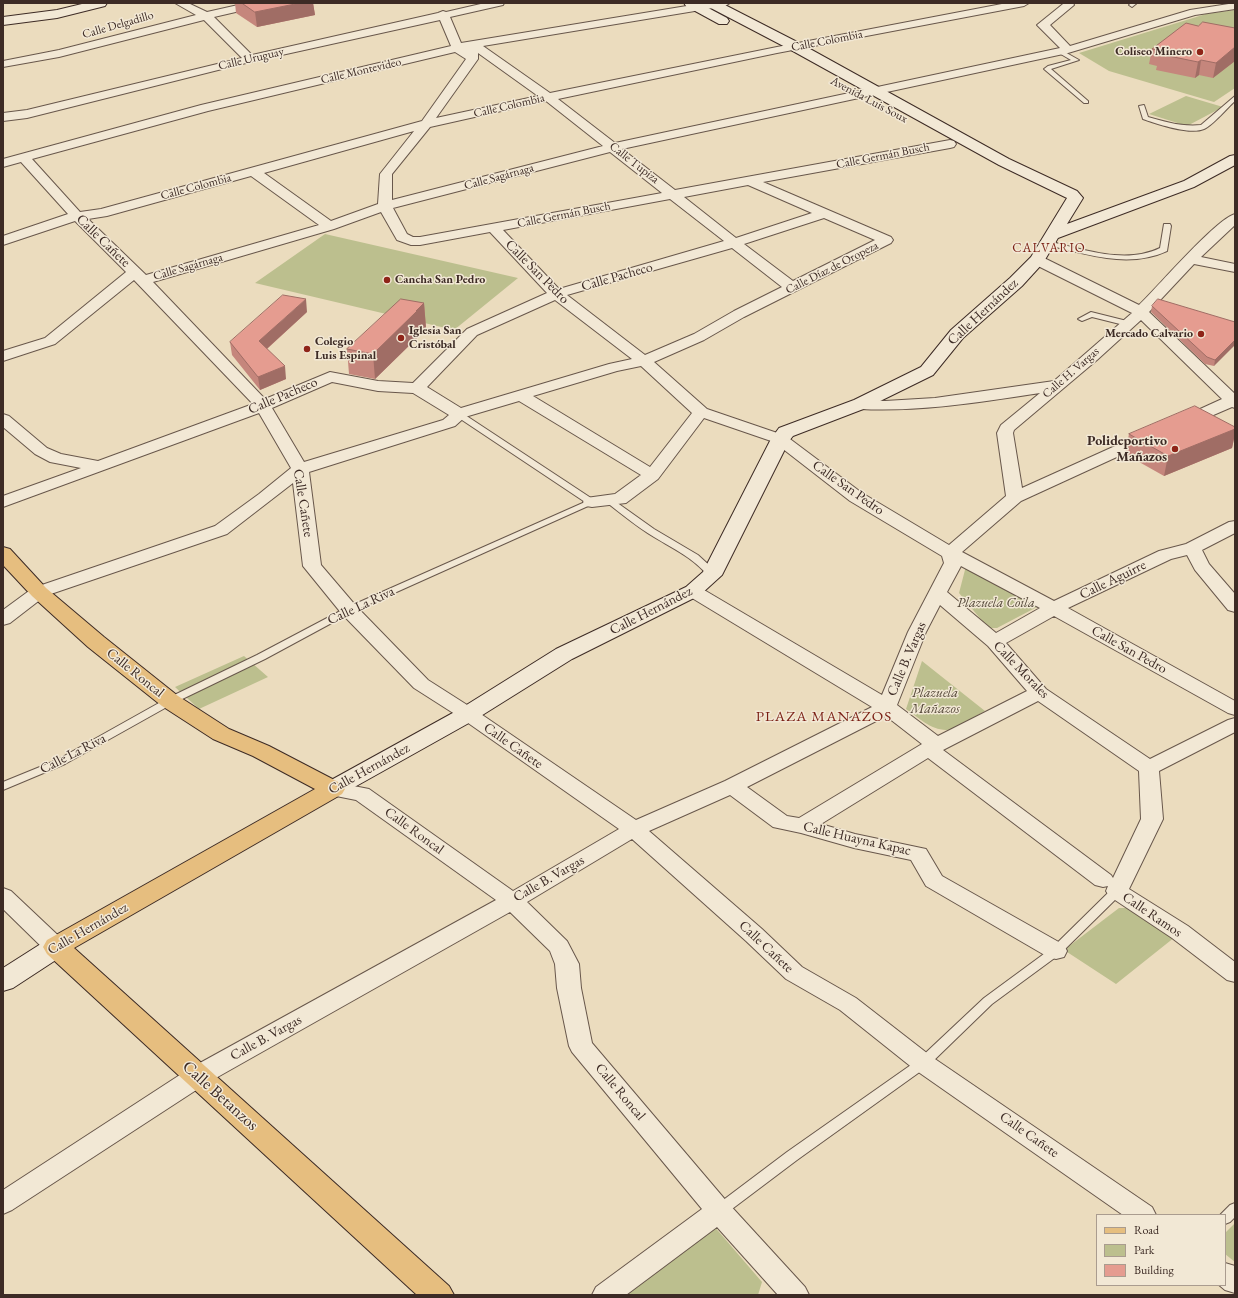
<!DOCTYPE html>
<meta charset="utf-8">
<style>
body{margin:0}
#map{position:relative;width:1238px;height:1298px;overflow:hidden;background:#ebdcbe;font-family:"EB Garamond",serif}
canvas{display:block}
.frame{position:absolute;inset:0;border:4px solid #3d2b25;pointer-events:none}
.legend{position:absolute;left:1096px;top:1214px;width:130px;height:72px;box-sizing:border-box;background:#f2e8d5;border:1px solid #aa9c8f;margin:0;padding:5px 7px;list-style:none;font-size:12px;color:#3d2b25}
.legend li{display:flex;align-items:center;gap:8px;height:20px}
.legend b{width:20px;border:1px solid #aa9c8f}
</style>
<div id="map">
<canvas width="1238" height="1298"></canvas>
<div class="frame"></div>
<ul class="legend">
<li><b style="height:5px;background:#e6be7f"></b>Road</li>
<li><b style="height:11px;background:#bcbf8e"></b>Park</li>
<li><b style="height:11px;background:#e59c90"></b>Building</li>
</ul>
</div>
<script>
const ctx = document.querySelector('canvas').getContext('2d');
ctx.lineJoin = 'round';
function fill(path, color) { ctx.fillStyle = color; ctx.fill(path, 'evenodd'); }
function stroke(path, color, width, dash) { ctx.strokeStyle = color; ctx.lineWidth = width; ctx.lineCap = dash ? 'butt' : 'round'; ctx.setLineDash(dash || []); ctx.stroke(path); }
function drawText(font, color, halo, rows, align = 'center') {
  ctx.font = font + ' "EB Garamond",serif'; ctx.lineWidth = 3; ctx.setLineDash([]); ctx.textBaseline = 'middle'; ctx.strokeStyle = halo; ctx.fillStyle = color; for (const [text, x, y, turn = 0] of rows) {
    ctx.save(); ctx.translate(x, y); ctx.rotate((+turn || 0) * Math.PI / 180); ctx.textAlign = isNaN(turn) ? turn : align; if (halo) ctx.strokeText(text, 0, 0); ctx.fillText(text, 0, 0); ctx.restore();
  }
}
const green = new Path2D(`
 M1235,10v78l-21,14 -105,-31 -30,-18 127,-39z
 M1186,96l37,11 -36,19 -38,-12z
 M325,234l193,44 -64,52 -199,-47z
 M966,566l72,36 -1,5 -40,21h-9l-29,-35z
 M244,656l24,21 -69,32 -24,-22z
 M922,661l63,50c-10,5 -21,15 -32,18 -18,5 -34,-11 -47,-20z
 M1119,908h10l46,29 -59,47 -52,-34z
 M1235,1223v39l-10,-8v-21z
 M713,1225l49,57 -4,13h-146z`);
const service = new Path2D(`
 M1131,3h6l-5,4 -3,-2z
 M1059,51h4l16,9 -28,9 37,32v2h-4l-40,-34 4,-3 23,-6 -12,-7z
 M1235,96v5c-7,6 -23,25 -31,28 -14,6 -47,-5 -61,-10l-4,-13 5,-1 4,12c17,5 35,10 53,8z
 M1164,224h6l1,2 -4,25c-39,18 -80,3 -120,-6l-4,-2 4,-2c36,8 78,24 113,7z
 M1091,312l40,10 1,2 -4,2 -36,-9 -10,4 -4,-2z
 M459,411l138,91 -245,110 -87,47 -91,44 -109,61 -62,26v-8l54,-22 109,-61 91,-44 89,-47 239,-106 -129,-86 -1,-2z
 M609,497l45,32 44,26 12,11 7,9 -2,2h-6c-15,-19 -35,-28 -55,-40 -17,-10 -32,-23 -48,-35l-1,-2z
 M1117,887l4,1 2,3 -2,3 -61,60 -68,50 -64,62 -131,94 -73,55 -5,2 -5,-2 -2,-4 2,-4 73,-55 131,-92 66,-62 68,-50 61,-60z
 M1235,1203v14l-5,5 -5,2v-9h-5l10,-10z`);
const minor = new Path2D(`
 M175,3h13l19,9 40,-9h20l-1,2 -52,12 38,38 186,-42 5,-2 3,1 39,-9h19l-1,2 -53,12 11,26 244,-40h25l-5,3 -242,40 67,47 227,-46 230,-44h22l-5,3 -247,47 -219,46 57,44 445,-95 -23,-23 26,-21v-1h10l1,2 -24,20 20,21 120,-36 45,-7v6l-40,6 -127,38 -446,96 53,41 275,-50 4,1 2,3 -2,3 -4,1 -187,34 128,55 2,3 -2,3 -147,74 -40,23 -50,22 53,47 79,27 76,57 87,52 57,-49 -9,-63 4,-8 39,-32c-60,9 -119,19 -180,16l-6,-2 -2,-3 2,-3 6,-2 25,2 50,-3 119,-17 78,-68 -100,-50 -2,-3 2,-3 5,-1 5,1 97,48c18,-17 77,-86 96,-91v11l-34,32 34,7v8l-41,-8 -45,48 86,82v14l-3,-1 -44,19 -6,2 -6,-2 -2,-3 2,-3 46,-21 -81,-79 -44,40 -83,70 -1,3 9,55 122,-55 6,-2 6,2 2,3 -2,3 -135,62 -59,51 92,49 105,-50 27,-7 43,-22 6,-1v12l-33,17 7,14 26,30v18l-7,-2 -33,-40 -8,-15 -16,4 -103,49 167,93v14l-7,-2 -174,-97 -48,27 40,46 104,70 78,-39 7,-2v14l-76,39 4,48 -34,70 59,37 47,36v20l-8,-2 -55,-42 -63,-42 -3,-5 2,-5 -5,1 -8,-2 -167,-127 -107,66 34,10 71,15 16,27 122,69 3,6 -3,6 -8,2 -8,-2 -122,-71 -15,-26 -57,-12 -53,-15 -28,-6 -43,-32 -81,36 113,98 40,38 54,31 76,59 220,150 4,8h-33l-209,-146 -74,-59 -54,-31 -40,-38 -114,-102 -105,63 40,39 12,23 2,24 11,55 136,160 77,84 4,8h-31l-61,-68 -91,68h-34l4,-8 106,-78 -130,-157 -3,-6 -12,-58 -2,-24 -5,-13 -40,-39 -303,171 -195,127 -9,4v-24l186,-121 307,-169 -140,-100 -30,-6 -3,-5 3,-5 7,-2 36,7 144,102 106,-62 -158,-111 -47,-30 -72,-74 -39,-48 -10,-83 -66,51 -182,62 -35,27 -7,2v-15l30,-22 182,-62 44,-32 32,-26 -32,-55 -256,94v-11l78,-28 -31,-6 -15,-8 -32,-27v-13l6,2 38,32 14,6 37,7 155,-57 -119,-124 -79,64 -52,17v-10l42,-13 81,-66 -51,-51 -72,24v-9l65,-22 -47,-52 -18,5v-8l198,-54 250,-59 -11,-26 -190,42 -223,56 -24,3v-8l24,-3 215,-52 -38,-38 -145,37 -56,10v-6l56,-11 137,-35zM455,52l11,7 -44,62 -321,88 -21,3 -48,-53 176,-48zM478,53l60,43 -102,22 42,-59zM546,101l57,45 -211,54v-26l38,-47zM414,131l-34,43 -2,30 -47,17 -67,-48zM610,152l52,41 -242,44h-7l-6,-3 -14,-26zM251,176l68,49 -173,50 -58,-56 19,-3zM748,185l64,28 -76,25 -52,-41zM670,199l54,42 -165,48 -56,-59zM381,212l16,28 14,5h9l70,-13 57,61 -80,36 -54,54 -35,-2 -48,-9 -65,27 -112,-117 181,-53zM824,218l51,22 -82,41 -49,-37zM732,248l50,39 -48,24 -40,23 -49,21 -78,-60zM555,300l77,59 -23,5 -148,44 -34,-21 50,-52zM641,366l51,47 -42,54 -117,-71 84,-25zM332,382l46,9 35,2 36,22 -6,5 -139,42 -32,-54zM519,401l122,74 -26,19 -29,4 -3,4 3,4 6,1 34,-4 32,-24 46,-61 70,24 76,59 92,55 2,7 -36,69 -26,63 -183,-108 -6,-1 -6,1 -3,4 3,4 185,112 -147,74 -89,39 -161,-110 -47,-30 -72,-74 -35,-41 -12,-93 146,-46 10,-9zM961,566l79,42 -44,25 -49,-41zM940,605l48,41 39,45 -89,45 -41,-31 29,-73zM1038,701l101,70 2,48 -28,59 -2,-3 -168,-125zM886,716l36,28 -123,74 -12,-2 -40,-29z
 M3,888l8,3 53,50 3,6 -3,6 -8,2 -8,-2 -45,-44z
 M1225,1263l10,3v27l-10,-3 -6,-5h6z`);
const secondary = new Path2D(`
 M86,3h21l-2,3 -48,12 -54,7v-8l54,-7z
 M684,3h15l28,15 2,3 -2,3h-8l-33,-18z
 M705,3h16l80,41 208,115 68,32 6,7 -16,26 117,-43 46,-25 5,-1v10l-41,22 -136,51 -15,25 -21,23 -59,52 -30,37 -67,33 -73,28 -4,5 -67,134 -22,20 -128,64 -96,60 -134,75 -9,3 -9,-3 -3,-5 3,-5 136,-75 96,-60 130,-62 17,-15 68,-133 8,-11 75,-28 67,-33 30,-37 59,-52 21,-21 36,-59 -68,-33 -208,-115 -84,-44z
 M56,938l9,2 4,7 -4,7 -52,34 -10,3v-23l44,-28z`);
const primary = new Path2D(`
 M3,547l7,2 36,39 58,49 74,59 51,33 40,17 73,38 3,5 -3,5 -268,154 375,338 5,9h-37l-370,-341 -4,-7 4,-7 268,-151 -62,-33 -40,-17 -51,-33 -74,-59 -56,-51 -29,-31z`);
const wall = new Path2D(`
 M235,3h78l2,12 -58,12 -21,-14z
 M1198,26l37,2v33l-22,17 -14,-3 -4,3 -39,-8 1,-4 -8,-2 3,-15z
 M424,303l2,25 -7,6v2l-44,43 -26,-5 -2,-25z
 M1152,306l83,16 -21,44 -9,-2 -54,-52z
 M307,312l-40,37 19,30 -26,11 -28,-35 -2,-13z
 M1235,427v7l-3,14 -68,28 -39,-22 4,-20z`);
const shadedWall = new Path2D(`
 M300,3h13l2,12 -58,12 -2,-15z
 M1235,47v14l-22,17 3,-15z
 M1201,60l-2,15 -4,3 3,-16z
 M306,299l1,13 -46,42 -2,-13z
 M424,303l2,25 -7,6v2l-44,43 -2,-25z
 M1235,340v5l-21,21 1,-6z
 M285,366l1,13 -26,11 -2,-13z
 M1235,429v5l-3,14 -68,28 4,-20z`);
const building = new Path2D(`
 M242,3h58l-45,9z
 M1203,22l32,6v19l-19,16 -15,-3 -3,2 -39,-8 4,-3 -11,-2 34,-26 12,3z
 M283,295l23,4 -47,42 26,25 -27,11 -28,-35z
 M401,299l23,4 -8,8h1l-44,43 -26,-5z
 M1158,299l77,23v18l-20,20 -8,-3 -55,-51z
 M1195,406l40,21v2l-67,27 -39,-22z`);
const markers = [
 [1200,52,4,"#8f2418"],
 [387,280,4,"#8f2418"],
 [1201,334,4,"#8f2418"],
 [401,338,4,"#8f2418"],
 [307,349,4,"#8f2418"],
 [1175,449,4,"#8f2418"]
];
const farStreetnames = [
 ["Calle Delgadillo",118,25,-16],
 ["Calle Colombia",827,41,-11],
 ["Calle Uruguay",251,59,-13],
 ["Calle Montevideo",361,71,-13],
 ["Avenida Luis Soux",869,100,28],
 ["Calle Colombia",509,106,-13],
 ["Calle Germán Busch",883,156,-11],
 ["Calle Tupiza",634,163,38],
 ["Calle Sagárnaga",499,177,-15],
 ["Calle Colombia",196,187,-15],
 ["Calle Germán Busch",564,215,-11],
 ["Calle Sagárnaga",188,267,-16],
 ["Calle Díaz de Oropeza",832,268,-27],
 ["Calle H. Vargas",1071,373,-41]
];
const farPoinames = [
 ["Coliseo Minero",1192,52,"right"],
 ["Cancha San Pedro",395,280],
 ["Iglesia San",409,331],
 ["Cristóbal",409,345],
 ["Mercado Calvario",1193,334,"right"],
 ["Colegio",315,342],
 ["Luis Espinal",315,356]
];
const farNeighbourhoodnames = [
 ["CALVARIO",1049,248]
];
const streetNames = [
 ["Calle Cañete",103,241,44],
 ["Calle San Pedro",537,272,45],
 ["Calle Pacheco",617,277,-16],
 ["Calle Hernández",983,312,-43],
 ["Calle Pacheco",283,396,-23],
 ["Calle San Pedro",848,488,35],
 ["Calle Cañete",303,503,81],
 ["Calle Aguirre",1113,580,-26],
 ["Calle La Riva",361,606,-25],
 ["Calle Hernández",651,611,-27],
 ["Calle San Pedro",1129,650,29],
 ["Calle B. Vargas",907,659,-67],
 ["Calle Morales",1021,670,46],
 ["Calle Roncal",135,673,39],
 ["Calle Cañete",513,746,35],
 ["Calle La Riva",73,754,-27],
 ["Calle Hernández",369,769,-29],
 ["Calle Roncal",414,831,36],
 ["Calle Huayna Kapac",857,839,13],
 ["Calle B. Vargas",549,879,-30],
 ["Calle Ramos",1152,915,34],
 ["Calle Hernández",88,929,-30],
 ["Calle Cañete",766,947,43],
 ["Calle B. Vargas",266,1038,-29],
 ["Calle Roncal",620,1092,50],
 ["Calle Cañete",1029,1135,35]
];
const poiNames = [
 ["Polideportivo",1167,441],
 ["Mañazos",1167,457]
];
const parkNames = [
 ["Plazuela Coila",996,603],
 ["Plazuela",935,693],
 ["Mañazos",935,709]
];
const neighbourhoodNames = [
 ["PLAZA MANAZOS",824,717]
];
const nearStreetnames = [
 ["Calle Betanzos",220,1096,42]
];
fill(green, '#bcbf8e');
stroke(service, '#68574b', 2);
stroke(minor, '#68574b', 2);
stroke(secondary, '#3d2b25', 2);
stroke(primary, '#3d2b25', 2);
fill(service, '#f2e8d5');
fill(minor, '#f2e8d5');
fill(secondary, '#f2e8d5');
fill(primary, '#e6be7f');
fill(wall, '#c5867c');
fill(shadedWall, '#a06d65');
fill(building, '#e59c90');
stroke(building, '#a06d65', 1);
for (const [x, y, r, color] of markers) { const dot = new Path2D(); dot.arc(x, y, r, 0, 2 * Math.PI); ctx.fillStyle = color; ctx.fill(dot); stroke(dot, '#f2e8d5', 1.5); }
drawText('12px', '#3d2b25', '#f2e8d5', farStreetnames);
drawText('bold 12px', '#3d2b25', '#f2e8d5', farPoinames, 'left');
ctx.letterSpacing = '1px';
drawText('13px', '#7a1f14', '#f2e8d5', farNeighbourhoodnames);
ctx.letterSpacing = '0px';
drawText('14px', '#3d2b25', '#f2e8d5', streetNames);
drawText('bold 14px', '#3d2b25', '#f2e8d5', poiNames, 'right');
drawText('italic 14px', '#56493a', '#f2e8d5', parkNames);
ctx.letterSpacing = '1px';
drawText('15px', '#7a1f14', '#f2e8d5', neighbourhoodNames);
ctx.letterSpacing = '0px';
drawText('17px', '#3d2b25', '#f2e8d5', nearStreetnames);
</script>
